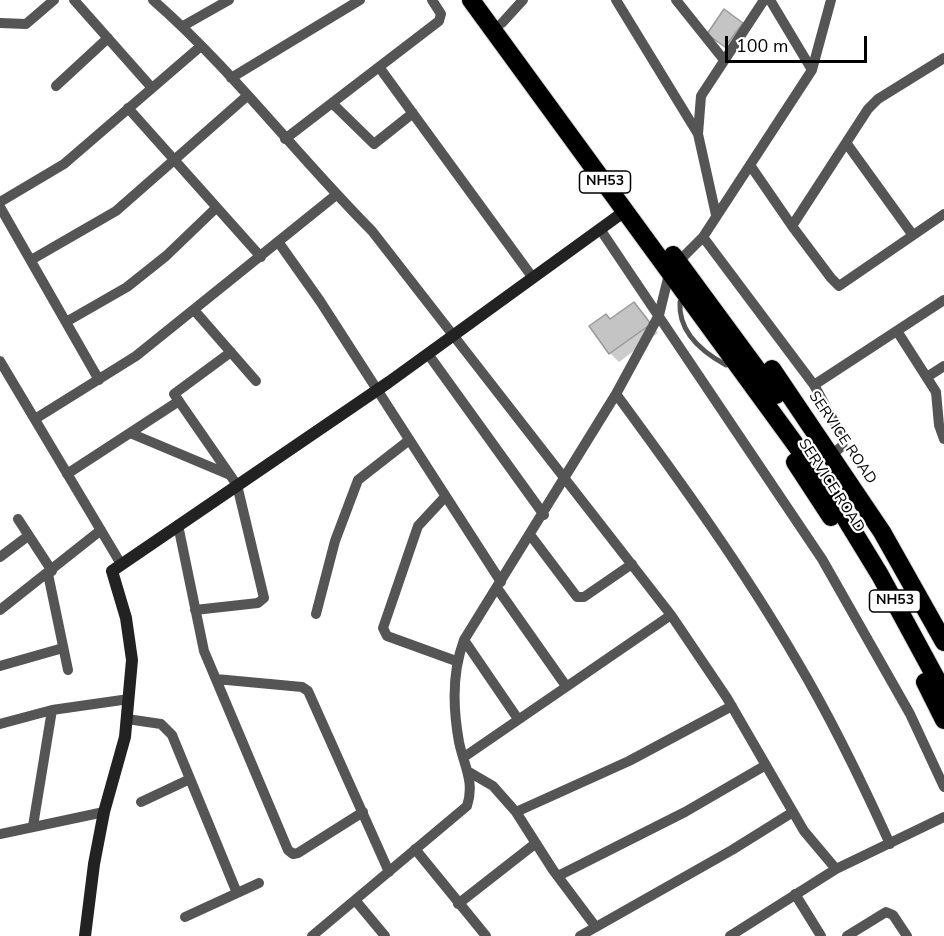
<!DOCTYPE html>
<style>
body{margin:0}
#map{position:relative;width:944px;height:936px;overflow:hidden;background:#fff;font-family:"Nunito Sans",sans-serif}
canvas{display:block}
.scale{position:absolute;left:725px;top:36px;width:142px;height:27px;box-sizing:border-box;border:3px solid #000;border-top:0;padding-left:8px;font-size:18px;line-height:21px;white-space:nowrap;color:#000;-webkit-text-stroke:4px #fff;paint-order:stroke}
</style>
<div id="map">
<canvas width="944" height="936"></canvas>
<div class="scale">100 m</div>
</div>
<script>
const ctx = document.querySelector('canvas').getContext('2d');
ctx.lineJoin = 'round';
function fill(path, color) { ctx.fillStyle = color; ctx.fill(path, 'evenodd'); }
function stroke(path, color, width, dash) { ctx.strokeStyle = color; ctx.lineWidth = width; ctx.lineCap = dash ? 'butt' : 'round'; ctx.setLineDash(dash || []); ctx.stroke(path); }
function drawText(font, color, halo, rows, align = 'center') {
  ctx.font = font + ' "Nunito Sans",sans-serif'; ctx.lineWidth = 4.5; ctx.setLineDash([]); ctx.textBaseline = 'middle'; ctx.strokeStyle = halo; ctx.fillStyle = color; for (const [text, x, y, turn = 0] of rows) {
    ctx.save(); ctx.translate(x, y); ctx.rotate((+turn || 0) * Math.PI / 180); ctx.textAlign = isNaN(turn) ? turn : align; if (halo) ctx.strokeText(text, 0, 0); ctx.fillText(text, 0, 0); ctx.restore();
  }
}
const shadow = new Path2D(`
 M742,24l-10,29 -23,-19z
 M634,304l24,29 -39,29 -9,-9 1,-32z`);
const building = new Path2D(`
 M724,9l19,14 -18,24 -18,-13z
 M634,302l17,22 -42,30 -20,-28 17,-12 4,5z`);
const lane = new Path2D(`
 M680,302c-2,30 22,50 46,63`);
const street = new Path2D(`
 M74,0l78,88
 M153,0c80,70 144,156 219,231l299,384 56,83 77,133 32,38
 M616,0l82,134 18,81
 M676,0l48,60
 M770,0l42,70
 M0,23l26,1 28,-24
 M502,23l21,-23
 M183,26l46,-26
 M944,58l-66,41 -10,10 -76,117 39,52 8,8 105,-72
 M379,67l154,211
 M231,78l129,-78
 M56,86l52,-48
 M332,103l42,41 39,-31
 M128,108l133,149
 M698,134l3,-38 63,-96
 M285,139l154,-118 2,-7 -9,-14
 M847,144l65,90
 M750,165l42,61
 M0,202l64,-38 137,-118
 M0,207l99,173
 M600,229l222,330 88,155 34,73
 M703,237l111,148 30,55 -2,6 -10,9
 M279,243l41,58 181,281
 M31,260l85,-49 131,-115
 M194,310l62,71
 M66,322l61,-35 39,-31 50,-48
 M897,331l39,61 3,33 5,14
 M428,354l116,161
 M0,361l121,203
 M927,377l17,-11
 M814,385l130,-85
 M616,394c64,87 127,174 181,267 35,59 65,121 93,183
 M35,419l101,-63 200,-161
 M130,433l100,42
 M67,474l112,-73
 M444,498l-26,28 -35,102 4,8 69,25
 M18,519l34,52
 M178,525l26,126 84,199 5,4 5,-1 65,-41
 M531,536l46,61h7l48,-33
 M0,557l28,-21
 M48,574l20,96
 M497,588l69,98
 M0,610l101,-80
 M195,610l63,-7 6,-5 -27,-113 -63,-91 57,-42
 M316,614l19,-73 23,-61 50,-39
 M464,640l54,79
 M0,666l63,-18
 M216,679l86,8 6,4 81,181
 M127,719l34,5 11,11 65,158
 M0,724l52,-14 77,-11
 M464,757l207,-142
 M469,772l24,14 23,26 37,58 42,56
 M141,802l49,-23
 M516,812l113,-51 103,-55
 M33,826l19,-116
 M0,834l104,-22
 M415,849l71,87
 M558,876l127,-64 81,-47
 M795,894l26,42
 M355,900l30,36
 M458,904l78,-61
 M185,917l74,-34
 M312,936l155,-130c8,-24 -3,-40 -8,-64 -6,-33 -7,-70 5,-102l152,-246 43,-79 11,-45 33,-33 109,-167 19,-70
 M580,936l152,-86 61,-38
 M730,936l106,-67 108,-52
 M847,936l39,-24 7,3 14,21`);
const secondary = new Path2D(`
 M85,936l9,-72 10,-52 21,-75 7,-77 -6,-42 -14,-47 277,-189 236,-171`);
const highway = new Path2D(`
 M471,0l354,485 55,90 64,118
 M673,255l103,140
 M772,369l110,163 62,110
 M795,462l36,55
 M925,682l19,38`);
const shields = [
 [605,182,51],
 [895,601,51]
];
const shieldNames = [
 ["NH53",605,182],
 ["NH53",895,601]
];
const streetNames = [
 ["SERVICE ROAD",842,438,56],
 ["SERVICE ROAD",831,486,57]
];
fill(shadow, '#0003');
fill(building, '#c4c4c4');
stroke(building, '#999', 1.5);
stroke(highway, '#dbdbdb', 20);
stroke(lane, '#555', 5);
stroke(street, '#555', 10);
stroke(secondary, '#222', 12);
stroke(highway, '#000', 18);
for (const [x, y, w] of shields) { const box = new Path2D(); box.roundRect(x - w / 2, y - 11, w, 22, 4.5); ctx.fillStyle = '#fff'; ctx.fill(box); stroke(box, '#000', 1.5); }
drawText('bold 14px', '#000', null, shieldNames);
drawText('15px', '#000', '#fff', streetNames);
</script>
